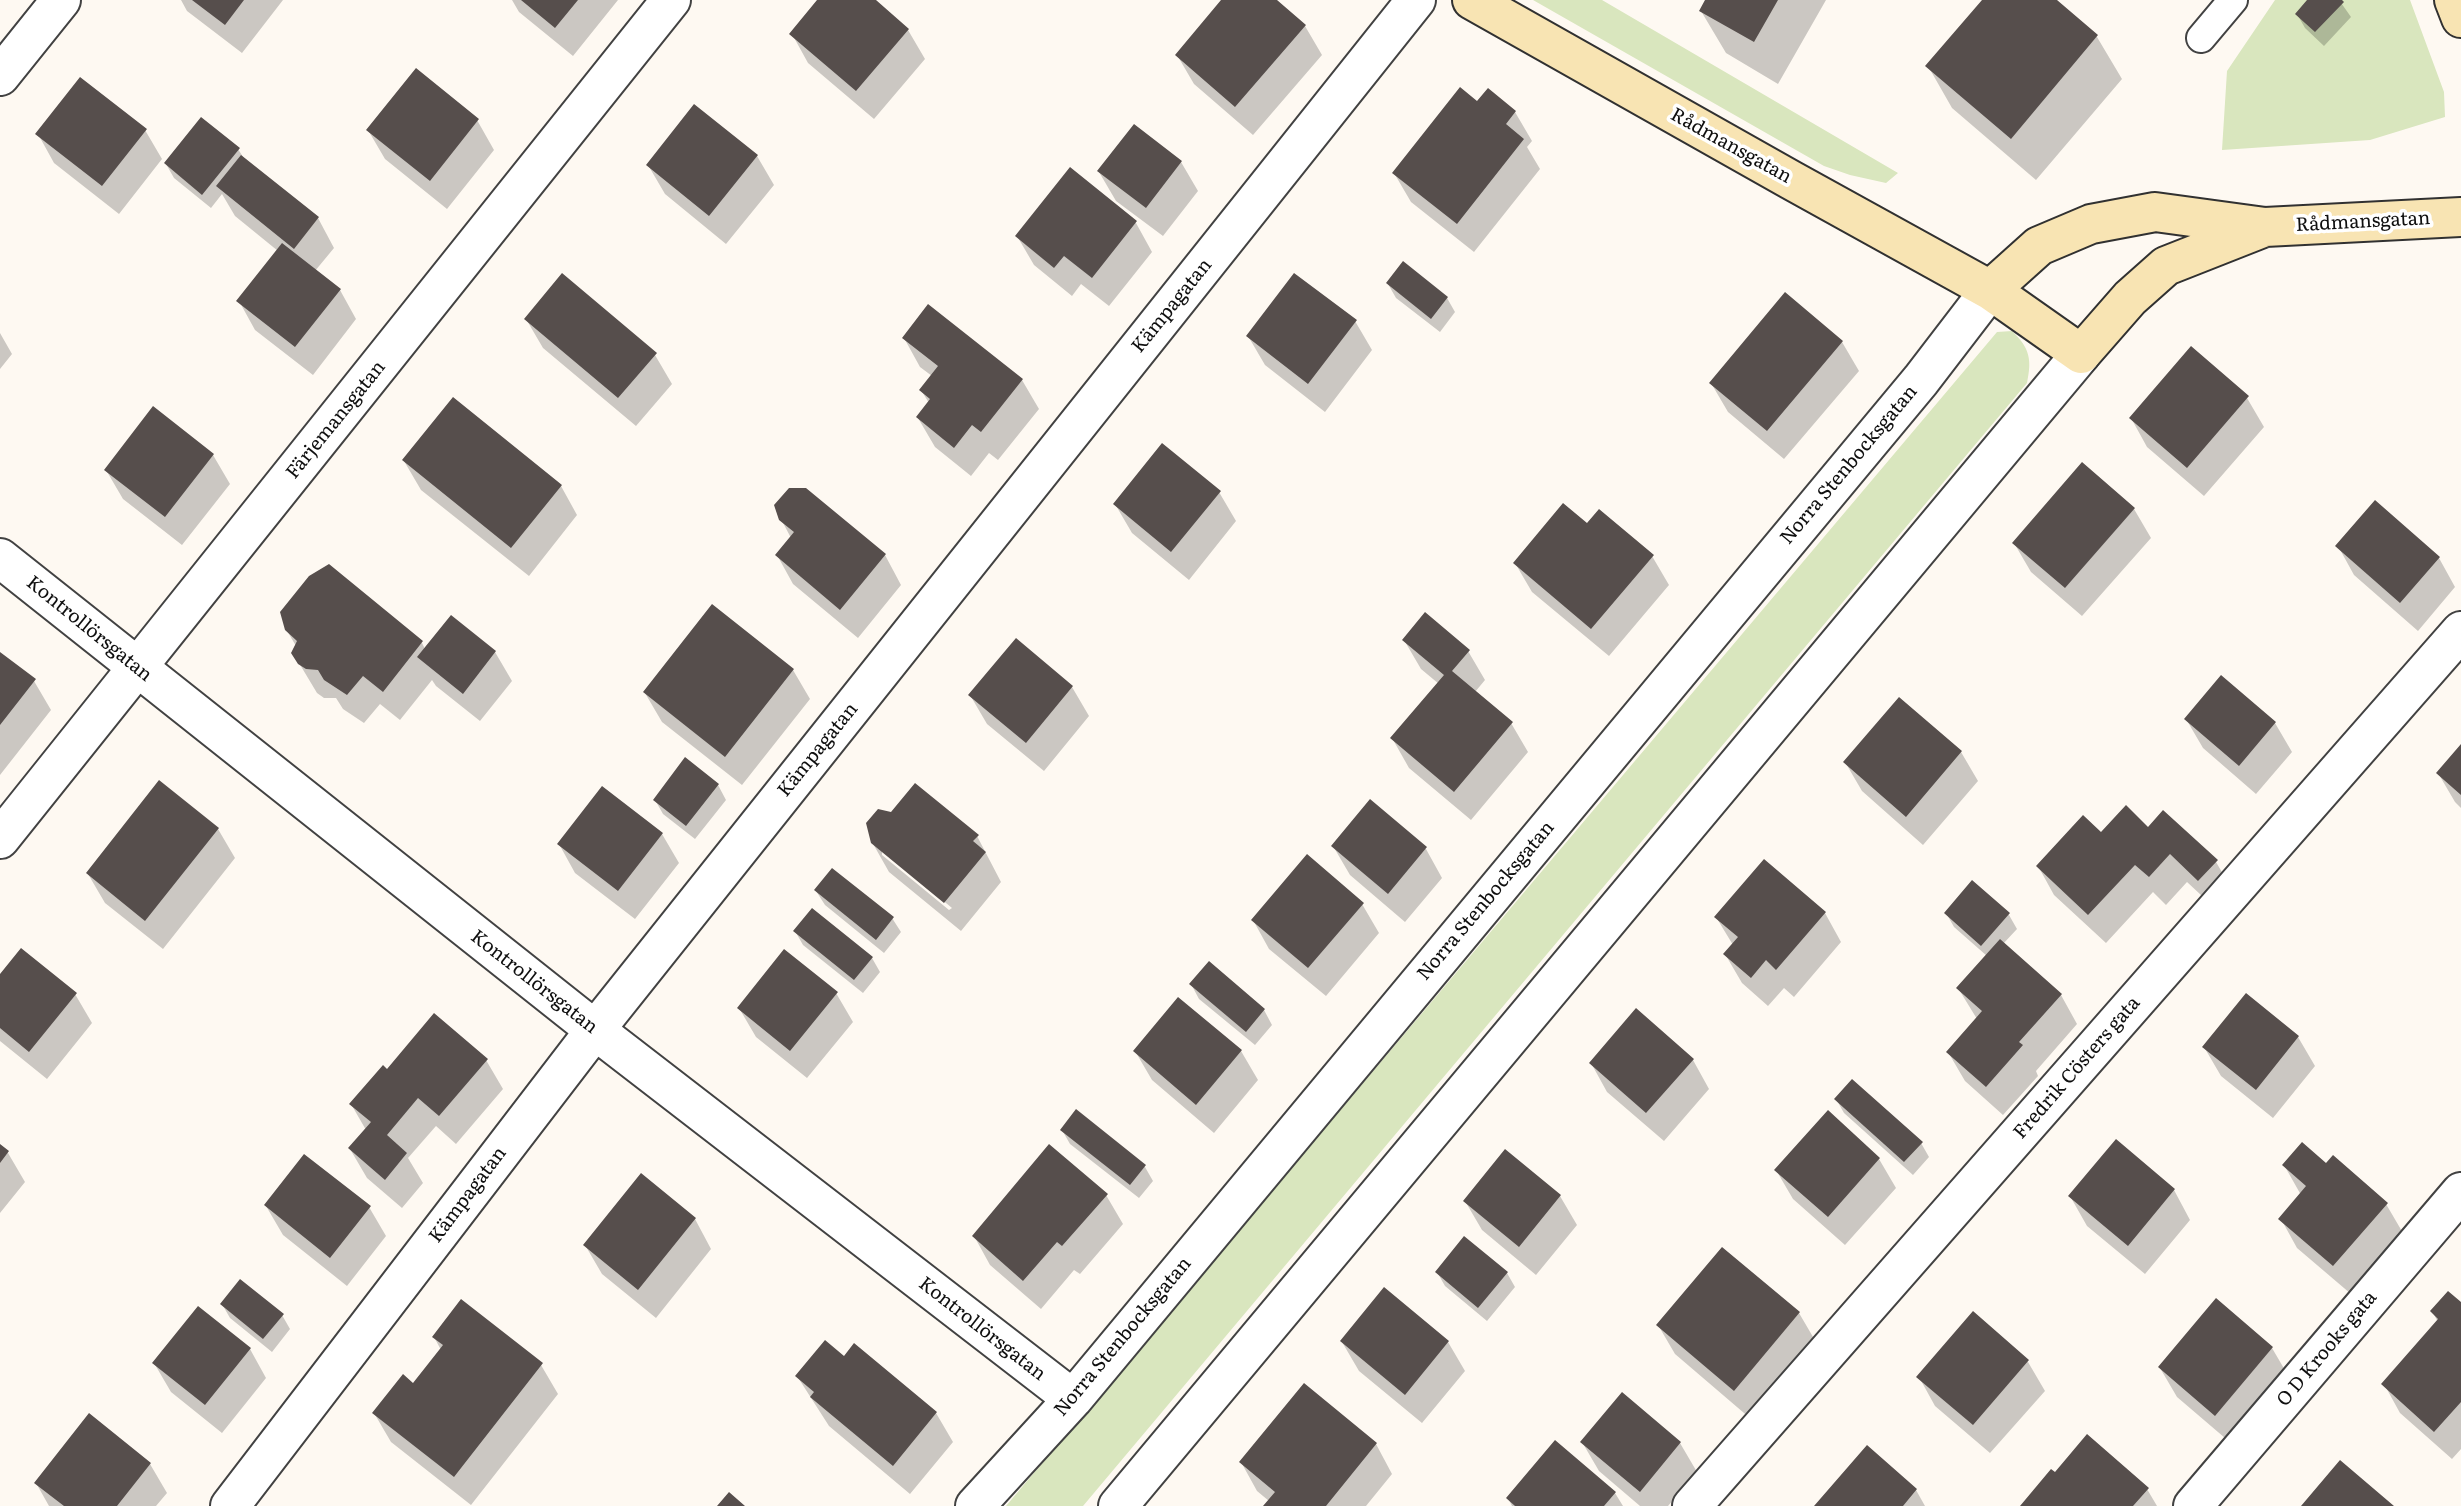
<!DOCTYPE html>
<meta charset="utf-8">
<style>
body{margin:0}
canvas{display:block;background:#fef9f2}
</style>
<canvas width="2461" height="1506"></canvas>
<script>
const ctx = document.querySelector('canvas').getContext('2d');
ctx.lineJoin = 'round';
function fill(path, color) { ctx.fillStyle = color; ctx.fill(path, 'evenodd'); }
function stroke(path, color, width, dash) { ctx.strokeStyle = color; ctx.lineWidth = width; ctx.lineCap = dash ? 'butt' : 'round'; ctx.setLineDash(dash || []); ctx.stroke(path); }
function drawText(font, color, halo, rows, align = 'center') {
  ctx.font = font + ' Literata,serif'; ctx.lineWidth = 7; ctx.setLineDash([]); ctx.textBaseline = 'middle'; ctx.strokeStyle = halo; ctx.fillStyle = color; for (const [text, x, y, turn = 0] of rows) {
    ctx.save(); ctx.translate(x, y); ctx.rotate((+turn || 0) * Math.PI / 180); ctx.textAlign = isNaN(turn) ? turn : align; if (halo) ctx.strokeText(text, 0, 0); ctx.fillText(text, 0, 0); ctx.restore();
  }
}
const green = new Path2D(`
 M1533,0h69l296,173 -12,10 -36,-8 -26,-9z
 M2275,0h135l34,92 1,25 -75,23 -148,10 5,-79z
 M2012,331c18,17 20,29 15,52l-944,1123h-77l991,-1174z`);
const shadow = new Path2D(`
 M181,0h102l-41,53 -55,-42z
 M512,0h106l-45,56 -54,-44z
 M820,0h53l35,30 17,29 -51,60 -66,-56 -16,-29z
 M1224,0h51l30,26 17,29 -69,80 -59,-51 -17,-29z
 M1707,0h119l-48,84 -52,-31 -25,-42z
 M1984,0h70l43,37 25,42 -86,101 -84,-72 -24,-42z
 M2310,0h29l12,17 -27,29 -19,-18 -8,-14z
 M1478,104l37,8 17,29 -5,6 13,22 -66,83 -63,-50 -17,-29z
 M477,120l17,30 -47,59 -62,-50 -17,-29z
 M145,130l17,29 -43,55 -65,-51 -16,-29z
 M238,149l7,11 73,58 16,30 -19,23 25,19 16,29 -43,56 -58,-45 -16,-29 39,-50 -43,-35 -13,-22 -11,14 -37,-30 -8,-14z
 M757,156l17,29 -48,59 -61,-50 -17,-29z
 M1181,162l17,29 -35,45 -47,-35 -17,-29z
 M1136,223l16,29 -43,54 -28,-22 -9,12 -38,-31 -17,-29z
 M1388,284l59,14 8,14 -15,20 -44,-34z
 M526,319l129,36 17,29 -36,42 -93,-78z
 M1355,321l17,29 -47,62 -60,-47 -17,-29z
 M0,333l12,21 -12,15z
 M904,338l118,42 17,29 -41,51 -9,-7 -18,23 -36,-29 -17,-29 11,-15 -8,-13 11,-14 -12,-9z
 M1842,342l17,29 -75,88 -56,-47 -17,-29z
 M2247,398l17,29 -60,69 -57,-49 -16,-29z
 M213,455l17,29 -48,61 -59,-46 -17,-29z
 M404,461l157,25 16,29 -48,61 -108,-86z
 M1219,492l17,29 -47,59 -57,-47 -17,-29z
 M2134,509l17,29 -69,78 -51,-44 -17,-29z
 M781,519l104,36 16,30 -43,53 -65,-54 -16,-29 14,-17z
 M1587,525l65,31 17,29 -60,71 -77,-64 -17,-29z
 M2338,546l101,12 16,29 -37,44 -64,-56z
 M713,607l80,63 17,29 -68,86 -80,-63 -17,-29z
 M286,629l136,14 3,6 70,3 17,29 -32,40 -44,-35 -4,-6 -32,40 -20,-16 -16,19 -21,-14 -7,-11h-12l-7,-5 -24,-40 3,-7z
 M1404,640l64,11 17,29 -10,12 36,31 17,29 -57,68 -62,-52 -17,-30 47,-54 -18,-15z
 M0,654l34,27 17,29 -51,65z
 M1072,687l17,29 -45,55 -57,-47 -17,-29z
 M2186,719l89,4 17,29 -36,42 -53,-46z
 M2461,747v61l-6,-6 -17,-29z
 M1961,752l17,29 -55,64 -61,-54 -17,-29z
 M718,785l8,15 -31,39 -32,-25 -8,-14z
 M218,829l17,29 -72,91 -58,-46 -17,-29z
 M2148,829l68,33 17,29 -17,18 -29,-27 -21,23 -13,-13 -47,51 -52,-48 -16,-29 63,-32z
 M662,834l17,29 -44,56 -60,-46 -16,-29z
 M977,836l24,46 -40,49 -72,-59 -17,-30zM882,850l70,58 -3,2 -67,-55z
 M1333,846l93,3 16,29 -37,44 -55,-47z
 M1972,883l37,32 8,14 -14,15 58,51 16,29 -41,47 2,5 -35,39 -38,-34 -17,-29 29,-33 -19,-31 29,-32 -33,-29 -8,-14z
 M816,891l76,27 9,14 -17,21 -59,-48z
 M1362,904l17,29 -53,63 -57,-47 -16,-29z
 M1825,913l16,29 -47,55 -10,-9 -16,18 -26,-23 -17,-29 8,-9 -17,-28z
 M795,931l77,27 8,14 -17,21 -60,-48z
 M1209,964l55,46 8,15 -17,20 -56,-46 -8,-15z
 M0,977l75,17 17,29 -45,56 -47,-38z
 M836,993l17,29 -46,56 -51,-41 -17,-29z
 M2246,995l52,42 17,29 -42,52 -52,-42 -17,-29z
 M1135,1051h106l17,29 -44,53 -62,-53z
 M486,1060l17,29 -47,55 -20,-18 -28,32 15,25 -21,25 -35,-30 -17,-29 16,-19 -15,-26 36,-33z
 M1693,1060l16,29 -45,52 -57,-49 -16,-29z
 M1836,1099l85,44 8,14 -16,18 -69,-62z
 M1076,1112l69,55 8,14 -14,17 -69,-54 -8,-14z
 M0,1146l8,7 17,29 -25,31z
 M1879,1159l17,29 -51,57 -52,-46 -17,-29z
 M2284,1165l42,1 60,38 17,29 -52,61 -54,-46 -16,-29 20,-24z
 M2174,1190l16,30 -45,54 -58,-48 -17,-30z
 M1106,1195l17,29 -43,50 -6,-4 -33,39 -51,-44 -16,-29z
 M1560,1196l17,29 -41,50 -54,-45 -17,-29z
 M266,1206l103,1 17,29 -39,50 -64,-51z
 M695,1219l16,30 -55,69 -54,-44 -17,-29z
 M1437,1272l70,1 8,14 -28,34 -42,-35z
 M2216,1301l56,47 17,29 -57,67 -55,-47 -17,-29z
 M222,1304l60,11 8,14 -18,23 -42,-34z
 M2461,1305v144l-9,10 -52,-46 -16,-29 54,-62 -6,-11z
 M1799,1313l17,29 -65,77 -76,-65 -17,-29z
 M1973,1314l55,48 17,29 -55,62 -55,-47 -16,-29z
 M434,1337l107,28 17,29 -87,111 -80,-63 -17,-29 40,-28 27,-35z
 M1342,1342h106l17,29 -43,52 -63,-52z
 M250,1349l16,29 -44,55 -51,-41 -17,-29z
 M797,1376l139,37 17,29 -43,52 -81,-68z
 M1582,1442l98,1 17,29 -29,34h-28l-41,-35z
 M1376,1444l16,30 -26,32h-101l4,-5 -12,-10 -16,-29z
 M150,1464l17,29 -11,13h-107l-13,-23z
 M2147,1489l10,17h-135z
 M1916,1490l9,16h-108z
 M1615,1493l8,13h-111l-4,-8z`);
const building = new Path2D(`
 M192,0h52l-19,25z
 M521,0h57l-23,28z
 M817,0h59l33,29 -53,62 -67,-57z
 M1221,0h56l29,25 -71,82 -60,-52z
 M1705,0h73l-24,42 -55,-31z
 M1982,0h75l41,35 -87,104 -86,-73z
 M2307,0h35l2,2 -29,30 -20,-18z
 M416,68l63,51 -49,62 -64,-51z
 M80,77l67,52 -45,57 -67,-52z
 M1460,87l17,14 11,-13 28,23 -10,13 18,15 -67,85 -65,-51z
 M694,104l64,51 -49,61 -63,-51z
 M201,117l39,31 -38,47 -38,-32z
 M1134,124l48,37 -36,47 -49,-37z
 M241,155l78,62 -25,32 -78,-63z
 M1070,167l67,54 -45,57 -28,-22 -10,12 -39,-32z
 M282,243l59,46 -46,58 -59,-46z
 M1403,261l45,36 -17,22 -45,-36z
 M562,273l95,80 -39,45 -94,-79z
 M1294,273l63,47 -49,64 -62,-48z
 M1785,292l58,49 -76,90 -58,-48z
 M928,304l95,75 -42,53 -9,-7 -18,23 -38,-31 14,-18 -11,-9 19,-24 -36,-28z
 M2191,346l58,50 -62,72 -58,-50z
 M453,397l109,88 -51,63 -109,-88z
 M153,406l61,48 -49,63 -61,-47z
 M1162,443l59,48 -50,61 -58,-48z
 M2082,462l53,46 -70,80 -53,-45z
 M789,488h17l80,66 -46,56 -65,-55 19,-23 -15,-12 -5,-15z
 M2375,500l65,57 -40,46 -65,-57z
 M1563,503l24,20 12,-14 55,46 -63,74 -78,-66z
 M329,564l94,77 -40,51 -20,-16 -16,19 -23,-15 -6,-10 -12,-1 -8,-5 -7,-11 6,-12 -12,-11 -5,-18 29,-36z
 M712,604l82,65 -69,88 -82,-65z
 M1425,612l45,38 -18,21 61,51 -59,70 -64,-54 54,-63 -42,-35z
 M451,615l45,36 -33,43 -46,-37z
 M1016,638l57,48 -47,57 -58,-48z
 M0,652l36,27 -36,46z
 M2221,675l55,47 -37,44 -55,-47z
 M1899,697l63,54 -56,66 -63,-55z
 M2461,744v51l-25,-22z
 M685,757l34,27 -33,42 -33,-26z
 M159,780l60,48 -74,93 -59,-48z
 M915,783l64,52 -6,6 13,11 -42,51 -73,-60 -5,-20 12,-14 13,3z
 M602,786l61,47 -45,58 -61,-47z
 M1370,799l57,48 -39,47 -57,-48z
 M2126,805l22,22 15,-17 55,50 -20,21 -28,-27 -21,23 -14,-12 -47,50 -52,-49 47,-51 18,17z
 M1307,854l57,49 -56,65 -57,-48z
 M1764,859l62,53 -50,58 -10,-10 -15,18 -28,-24 15,-17 -24,-20z
 M832,868l62,49 -18,23 -62,-50z
 M1972,880l38,33 -29,33 -37,-33z
 M812,908l61,49 -19,23 -61,-49z
 M2000,939l62,55 -43,48 4,3 -37,42 -40,-35 36,-41 -26,-23z
 M21,948l56,45 -48,59 -29,-24v-54z
 M784,949l54,43 -48,59 -53,-43z
 M1209,961l56,48 -19,23 -57,-48z
 M2246,993l53,43 -43,54 -54,-43z
 M1178,997l64,53 -46,55 -63,-54z
 M1636,1008l58,51 -48,54 -57,-50z
 M434,1013l54,46 -49,57 -21,-18 -31,37 20,18 -22,27 -37,-32 23,-26 -22,-18 34,-39 4,4z
 M1852,1079l71,63 -19,20 -70,-63z
 M1076,1109l70,56 -16,20 -70,-55z
 M1828,1110l52,48 -52,59 -54,-47z
 M2116,1139l59,50 -47,57 -60,-50z
 M2302,1142l24,21 7,-8 55,48 -55,63 -55,-47 28,-33 -24,-21z
 M0,1144l9,7 -9,12z
 M1049,1144l59,50 -46,52 -5,-4 -34,39 -51,-45z
 M1505,1149l56,46 -42,52 -56,-46z
 M304,1154l67,52 -41,52 -66,-53z
 M641,1173l55,45 -58,72 -55,-45z
 M1464,1236l44,36 -30,36 -43,-36z
 M1722,1247l78,65 -66,79 -78,-66z
 M240,1279l44,35 -21,25 -43,-35z
 M1384,1287l65,54 -44,54 -65,-54z
 M2448,1291l13,11v100l-27,30 -53,-48 57,-65 -8,-8z
 M2216,1298l57,49 -58,69 -57,-49z
 M461,1299l82,64 -89,114 -82,-64 31,-39 10,9 30,-38 -11,-8z
 M198,1306l53,42 -46,57 -53,-42z
 M1973,1311l56,49 -56,65 -57,-48z
 M825,1340l19,16 10,-13 83,69 -44,54 -83,-69 4,-5 -19,-16z
 M1304,1383l73,60 -51,63h-63l12,-14 -36,-30z
 M1622,1392l59,50 -41,50 -60,-50z
 M89,1413l62,50 -34,43h-53l-30,-23z
 M2087,1434l62,54 -16,18h-113l31,-37 4,3z
 M1555,1440l61,52 -12,14h-89l-9,-8z
 M1867,1445l50,44 -14,17h-89z
 M2340,1460l54,46h-93z
 M729,1492l16,14h-28z`);
const lane = new Path2D(`
 M2201,38l32,-38`);
const street = new Path2D(`
 M0,76l61,-76
 M0,558l595,472 478,369
 M0,839l671,-839
 M230,1506l365,-476 821,-1030
 M975,1506l98,-107 848,-1019 69,-90
 M1118,1506l963,-1152
 M1692,1506l769,-875
 M2193,1506l268,-314`);
const secondary = new Path2D(`
 M1472,0l319,180 199,110 91,64 49,-56 36,-32 99,-39
 M2454,0l7,18
 M1990,290l49,-44 52,-22 64,-12 110,15 196,-10`);
const streetNames = [
 ["Rådmansgatan",1731,146,29],
 ["Rådmansgatan",2363,222,-3],
 ["Kämpagatan",1172,306,-51],
 ["Färjemansgatan",336,420,-51],
 ["Norra Stenbocksgatan",1849,465,-50],
 ["Kontrollörsgatan",89,629,39],
 ["Kämpagatan",818,750,-51],
 ["Norra Stenbocksgatan",1486,901,-50],
 ["Kontrollörsgatan",534,982,38],
 ["Fredrik Cösters gata",2077,1068,-49],
 ["Kämpagatan",468,1195,-53],
 ["Kontrollörsgatan",982,1329,38],
 ["Norra Stenbocksgatan",1123,1337,-50],
 ["O D Krooks gata",2327,1349,-50]
];
fill(green, '#d9e6be');
fill(shadow, '#0003');
fill(building, '#564e4c');
stroke(lane, '#424242', 32);
stroke(street, '#424242', 42);
stroke(secondary, '#313131', 42);
stroke(lane, '#fff', 28);
stroke(street, '#fff', 38);
stroke(secondary, '#f8e4b3', 38);
drawText('19px', '#0f0f0f', '#fff', streetNames);
</script>
